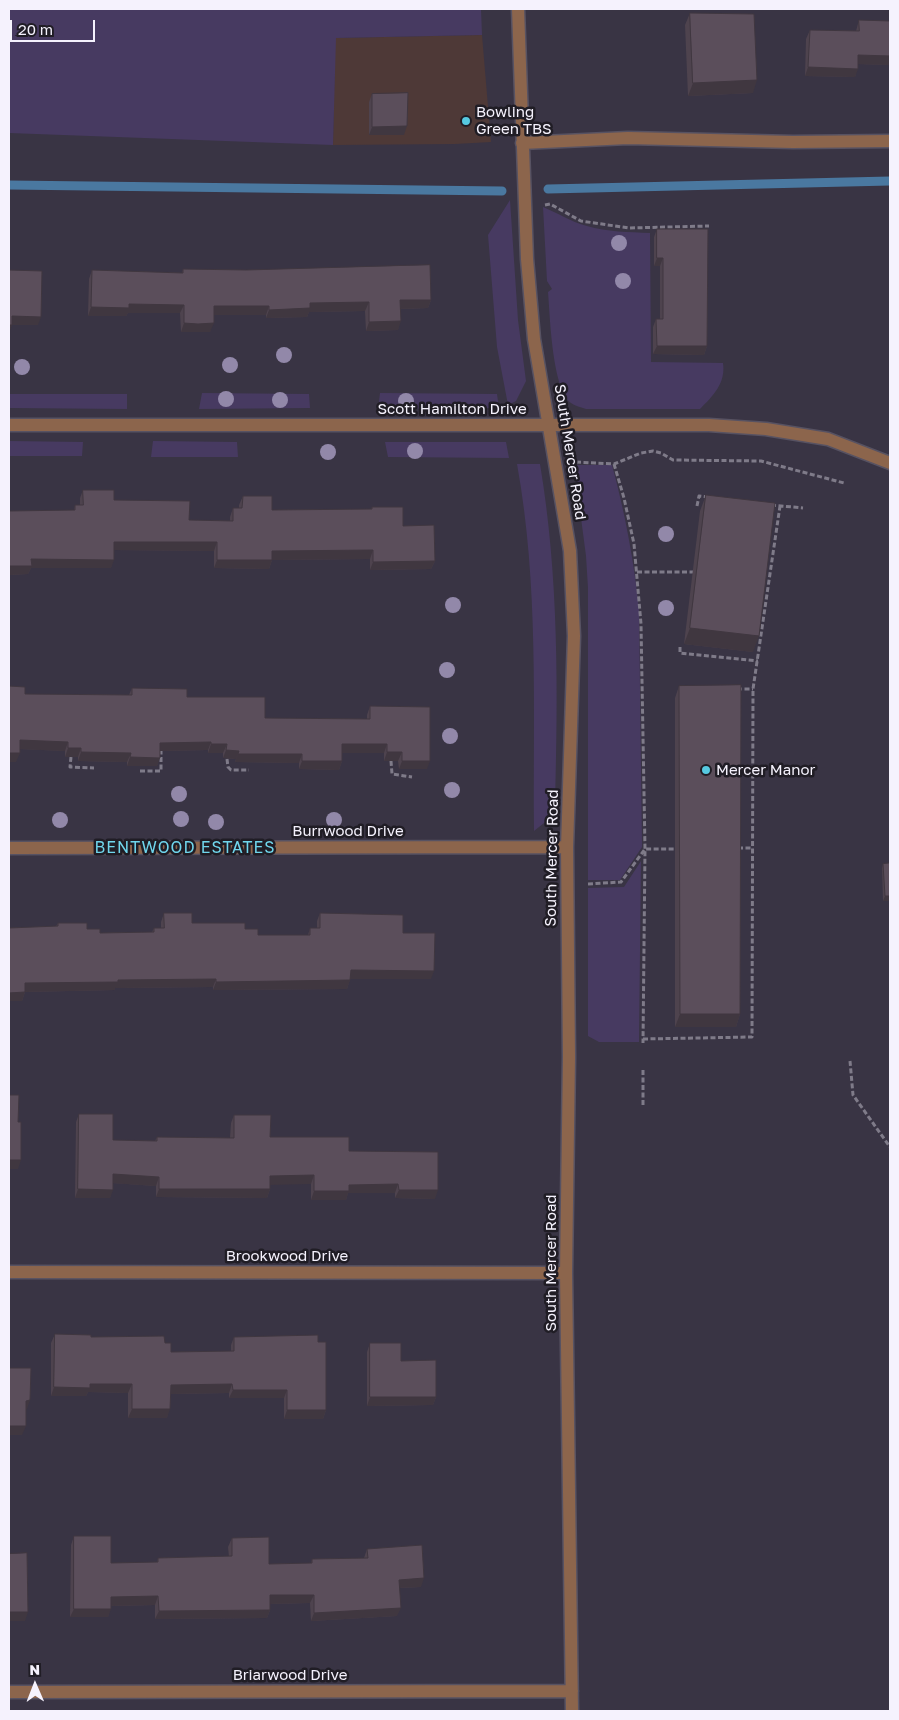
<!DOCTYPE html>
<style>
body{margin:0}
#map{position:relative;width:899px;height:1720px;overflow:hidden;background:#393444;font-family:"Golos Text",sans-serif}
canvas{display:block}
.frame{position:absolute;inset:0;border:10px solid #f5f2fd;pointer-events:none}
.north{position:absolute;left:10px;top:1660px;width:50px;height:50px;-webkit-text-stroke:4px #201d25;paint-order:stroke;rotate:359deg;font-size:14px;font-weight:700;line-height:20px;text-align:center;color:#f5f2fd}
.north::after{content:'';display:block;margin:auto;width:18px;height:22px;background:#f5f2fd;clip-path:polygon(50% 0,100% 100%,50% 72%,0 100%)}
.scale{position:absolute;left:10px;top:20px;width:85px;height:22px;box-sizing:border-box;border:2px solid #f5f2fd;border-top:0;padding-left:6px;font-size:15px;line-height:18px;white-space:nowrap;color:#f5f2fd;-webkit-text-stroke:4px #201d25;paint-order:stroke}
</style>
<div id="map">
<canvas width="899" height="1720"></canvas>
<div class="frame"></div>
<div class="north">N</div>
<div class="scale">20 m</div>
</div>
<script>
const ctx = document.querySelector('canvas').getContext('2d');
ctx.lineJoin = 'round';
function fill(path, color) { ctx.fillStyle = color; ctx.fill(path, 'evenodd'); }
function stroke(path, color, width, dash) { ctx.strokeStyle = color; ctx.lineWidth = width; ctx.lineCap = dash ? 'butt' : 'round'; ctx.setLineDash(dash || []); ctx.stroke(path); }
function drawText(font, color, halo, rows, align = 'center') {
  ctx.font = font + ' "Golos Text",sans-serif'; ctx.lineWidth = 5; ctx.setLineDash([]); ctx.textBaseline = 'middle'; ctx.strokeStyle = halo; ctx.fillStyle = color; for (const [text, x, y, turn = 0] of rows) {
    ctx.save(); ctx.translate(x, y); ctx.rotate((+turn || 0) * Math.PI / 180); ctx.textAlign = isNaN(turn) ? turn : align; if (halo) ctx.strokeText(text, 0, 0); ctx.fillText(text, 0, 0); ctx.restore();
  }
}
const industrial = new Path2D(`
 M482,35l9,107 -36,2 -122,1 2,-107z`);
const green = new Path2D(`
 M9,9h472l1,26 -146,3 -3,107 -324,-12z
 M510,200l8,120 8,61 -10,20 -8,4 -11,-58 -9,-112z
 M543,207c15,6 28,15 44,19 20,6 42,6 63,7l1,129 72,1c3,20 -10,33 -23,46h-114c-5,-2 -11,-3 -15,-6 -19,-14 -21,-87 -23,-111l4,-3 -5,-8z
 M202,393l107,1 1,14 -111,1z
 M380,393l117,1 2,14 -121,1z
 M9,394h118v15l-118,-1z
 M9,441l74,1 -1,14h-73z
 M153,441l84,1 1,15h-87z
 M385,442h121l3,16 -121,-1z
 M517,464h23c19,113 18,228 15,342l-6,13 -15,12c-1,-123 5,-246 -17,-367z
 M577,465h35c13,48 22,96 27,145l3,237 -22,33h-32v-292l-2,-32 -10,-76 -1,-10z
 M641,861l-2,181h-40l-11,-6v-148l36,-1z`);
const stream = new Path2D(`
 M9,185l493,6
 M548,189l342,-8`);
const path = new Path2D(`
 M545,205l5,-1 31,17 48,7 80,-2
 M576,462l38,2 27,-11 12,-2 8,2 12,7 88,1 83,22
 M614,464l10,34 10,46 7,80 4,225 -2,194
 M771,505l32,3
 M697,506l2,-10 9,1
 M637,572h56
 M680,647v6l78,8
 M737,689h16
 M71,757l-1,10 24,1
 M227,759l1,8 3,3h18
 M391,761l1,13 20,3
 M140,771h21v-20
 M738,848h14
 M588,884l33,-2 24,-33h34
 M643,1039l109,-2 1,-348 27,-183
 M850,1061l3,34 37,52
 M643,1070v36`);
const street = new Path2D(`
 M518,9l9,250 7,80 36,212 4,85 -7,211 2,210 -3,216 6,438
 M522,143l106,-5 165,4 97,-1
 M9,425h700l57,4 62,10 62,24
 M9,848l558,-1
 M9,1272l557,1
 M9,1692l563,-1`);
const trees = [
 [619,243],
 [623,281],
 [284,355],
 [230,365],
 [22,367],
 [226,399],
 [280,400],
 [406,401],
 [415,451],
 [328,452],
 [666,534],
 [453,605],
 [666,608],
 [447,670],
 [450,736],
 [452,790],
 [179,794],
 [181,819],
 [60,820],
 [334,820],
 [216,822]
];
const wall = new Path2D(`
 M690,13l63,80 -65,3 -3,-71z
 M859,20l31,45 -32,-1 -3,13 -50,-1 1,-37 4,-9 46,1z
 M372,94l32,41h-35v-33z
 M657,229l50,117 -3,9 -51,-1v-27l3,-8h4v-53h-6v-29z
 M183,269l248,31 -3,8 -27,1 -3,21 -32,1 -1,-20 -56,1 -2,5 -41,1v-3h-52l-4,17h-29l-1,-19h-52l-2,3h-38l1,-37 3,-9 90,3z
 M83,490l31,10 75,20 41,1v-4l3,-9h6v-3l4,-9 29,14 99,-1 1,-2 31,19 32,35 -4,8 -61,1v-11l-98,1 -3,9 -55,-1v-17l-100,-1 -3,18h-80l-3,6 -19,1 65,-65 1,-5h5v-7z
 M706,495l47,157 -69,-8 16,-133z
 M679,686l61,328 -4,13h-61v-329z
 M132,688l55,9 78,21 102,1v-4l3,-9 57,63h-28l-1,-8h-14v-8h-42v8l-3,9 -40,-1v-6l-64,-1 1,-3 -13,-1v-5h-15v-3l-48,1 -3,15h-30v-4l-49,-1v-4h-13v-6l-45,-2 -4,13 9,-68 104,1z
 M883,864l7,37h-7l-1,-33z
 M164,913l28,10 53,6 13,6h50l2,-7h7v-7l3,-8 83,20 28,46h-81l-3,10 -134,1v-3l-98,1v2l-90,2 -3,9h-13l49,-78 29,6 13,4 52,-1 2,-4h7v-6z
 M79,1114l34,26 42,1 2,-4 73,1 1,-15 3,-8 36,22 79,14 86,48 -40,-1v-5h-47l-2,7h-35v-16h-41v5l-3,9 -111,-1v-11l-43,-3 -3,15h-35l1,-76z
 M55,1334l36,3 74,6 6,9 60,-1v-6l3,-8 84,5 8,68 -3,9h-39v-21h-55v-5l-59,1 -3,24h-39v-25l-40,-1 -2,4h-35v-53z
 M370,1343l66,54 -3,8 -66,1v-54z
 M74,1536l37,27h46l1,-5 71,-1 -1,-10 4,-9 37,26 42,-1 1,-4 52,-1 3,-9 54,38 -22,1 -2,28 -86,5 -1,-18 -40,1v6l-3,8 -112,1v-14l-44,1 -3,11h-38l1,-72z`);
const shadedWall = new Path2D(`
 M858,55l32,1v9l-35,-1z
 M808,67l50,2 -3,8 -50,-1z
 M757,80l-4,13 -65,3 5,-13z
 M407,126l-3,9h-35l3,-8z
 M657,258h6l-3,8h-6z
 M400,300h31l-3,8 -31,1z
 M369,302l-4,9 -56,1 -2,5 -41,1 3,-8 41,-7z
 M129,304l55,1 -4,8h-52l-2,3h-38l3,-9z
 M214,306h55l-3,9h-56z
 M12,316l29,1 -3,8h-26l-3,8v-9z
 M401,321l-3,9 -32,1 3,-9z
 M184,323h30l-4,9h-29z
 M657,346h50l-3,9 -51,-1z
 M114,542h103l-3,9 -103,-1z
 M373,550l-3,9 -101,1 3,-9z
 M31,559l83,1 -3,8h-80l-3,6 -19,1v-9z
 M217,560h55l-3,9 -55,-1z
 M435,561l-4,8 -61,1 3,-8z
 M690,628l69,8 -6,16 -69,-8z
 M20,740l48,2 -3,9 -48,-2z
 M211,742l-3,8 -51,1 3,-8z
 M211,744h16l-4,9h-15z
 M342,744h45l-3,9h-45z
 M68,748h13l-3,9h-13z
 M226,750l13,1 -3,8 -13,-1z
 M81,752l50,1 -4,9 -49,-1z
 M387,752h15l-4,9h-14z
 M9,753h11l-4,9h-7z
 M238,754h64l-3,9 -64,-1z
 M130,757l30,1 -3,8h-30z
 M302,761h40l-3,9 -40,-1z
 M402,761h28l-3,8h-28z
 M885,896h5v5h-7z
 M351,970l83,1 -3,8h-84z
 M216,979l-3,8 -98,1v2l-93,2 3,-9 93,-3z
 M350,980l-3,9 -134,1 3,-8z
 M25,992l-3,9h-13v-8z
 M680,1014h60l-4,13h-61z
 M9,1160h12l-3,9h-9z
 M113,1174l46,3 -3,9 -46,-3z
 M314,1175l-3,9 -44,1 3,-9z
 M398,1184l-3,9h-47l-2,7h-35l3,-9 35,-6z
 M78,1189l35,1 -3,8h-35z
 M159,1189h111l-3,9 -111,-1z
 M399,1190h39l-3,9 -40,-1z
 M90,1384h42l-4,9 -40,-1 -2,4h-35l3,-9z
 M232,1384l-3,9 -62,1 4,-9z
 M233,1390h54l-3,8h-55z
 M370,1397h66l-3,8 -66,1z
 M30,1400l-3,9h-4l3,-8z
 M132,1409h38l-3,9h-39z
 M287,1410h39l-3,9h-39z
 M9,1426h17l-4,9h-13z
 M424,1578l-3,9 -25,1 3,-8z
 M270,1595h44l-4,8 -43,1z
 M158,1596l-3,9 -47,1 3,-9z
 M401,1608l-4,8 -86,5 3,-8z
 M74,1609h37l-3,8h-38z
 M270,1610l-3,8 -112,1 4,-8z
 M9,1612h19l-3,9h-16z`);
const building = new Path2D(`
 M690,13l64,1 3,66 -64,3z
 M859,20l31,1v35l-32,-1v14l-50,-2 2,-37 49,1z
 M408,93l-1,33 -35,1v-33z
 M657,229h51l-1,117h-50l-1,-27h7v-61h-6z
 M430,265l1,35h-31l1,21 -32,1v-20l-59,1v5l-41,2v-4h-55v17l-16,1 -14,-1v-18l-55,-1v4l-38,-1 1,-37 91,3v-4l63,1z
 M9,270l33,1 -1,46 -29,-1v9h-3z
 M83,490h31v10l76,1 -1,19 44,1v-13h9l1,-12h29v14l100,-1v-2h31v19l31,-1 1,36 -62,1v-12l-101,1v9h-55v-18h-103v18l-83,-1 1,7h-23v-55l66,-1v-5h8z
 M706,495l69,8 -16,133 -69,-8z
 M741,685l-1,329h-60l-1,-328z
 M9,686l16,1v7l107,1v-7l55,1v8h78v21l105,1v-13l60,1v54h-28v-9h-15v-8h-45v17h-40v-7h-64l1,-3 -13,-1 1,-6h-16v-2l-51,1v15l-30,-1 1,-4 -50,-1v-4h-13v-6l-48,-2v13h-11z
 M890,863v33h-5l-2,-32z
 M164,913h28v10h53v6h13v6h52v-7h10v-15l83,2v18h32l-1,38 -83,-1 -1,10 -134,2v-3l-98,1v2l-93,1v9l-16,1v-65l49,-2v-3h29v6h13v4l54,-1v-4h10z
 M9,1095h10l-1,27h3v38h-12z
 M79,1114h34v26l44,1v-4l77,1v-23h37l-1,22h79v14l89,1v38h-39l-1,-6 -49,1v6h-35v-16l-44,1v13h-111v-12l-46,-3v16l-35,-1z
 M55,1334l36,1v2l73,-1 1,7h6v9l63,-1v-14l84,-2v7h8v68h-39v-20h-54l-1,-6 -61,1 -1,24h-38v-25h-42v4l-36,-1z
 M370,1343h31v18l35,-1v37h-66z
 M9,1368h22l-1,32 -4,1v25h-17z
 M74,1536h37v27l47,-1v-4l74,-2v-18l37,-1v27l43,-1v-4l56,-1 -1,-9 55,-4 2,33 -25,2 2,28 -87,5v-18h-44v15l-111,1 -1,-15 -47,1v12h-37z
 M27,1553l1,59h-19v-58z`);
const markers = [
 [466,121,5,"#56c9e1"],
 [706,770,5,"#56c9e1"]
];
const poiNames = [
 ["Bowling",476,112],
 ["Green TBS",476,129],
 ["Mercer Manor",716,770]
];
const streetNames = [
 ["Scott Hamilton Drive",452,409],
 ["South Mercer Road",570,452,81],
 ["Burrwood Drive",348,831],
 ["South Mercer Road",552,858,-89],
 ["Brookwood Drive",287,1256],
 ["South Mercer Road",551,1263,-90],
 ["Briarwood Drive",290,1675]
];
const neighbourhoodNames = [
 ["BENTWOOD ESTATES",185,848]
];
fill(industrial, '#4e3937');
fill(green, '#473a61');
stroke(stream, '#4a78a0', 9);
stroke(street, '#575262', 15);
stroke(path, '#7f7b89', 3, [5, 2.5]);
stroke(street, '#8c654c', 12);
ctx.fillStyle = '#9288a9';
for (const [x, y] of trees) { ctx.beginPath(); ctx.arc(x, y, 8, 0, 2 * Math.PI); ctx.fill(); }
fill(wall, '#4e434e');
fill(shadedWall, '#403740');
fill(building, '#5b4e5b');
stroke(building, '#403740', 1);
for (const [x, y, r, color] of markers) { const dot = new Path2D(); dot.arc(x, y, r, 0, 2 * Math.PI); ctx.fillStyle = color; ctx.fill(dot); stroke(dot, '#201d25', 2); }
drawText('15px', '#f5f2fd', '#201d25', poiNames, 'left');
drawText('15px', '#f5f2fd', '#201d25', streetNames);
ctx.letterSpacing = '1px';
drawText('16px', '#70d6ec', '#201d25', neighbourhoodNames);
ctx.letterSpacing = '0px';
</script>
